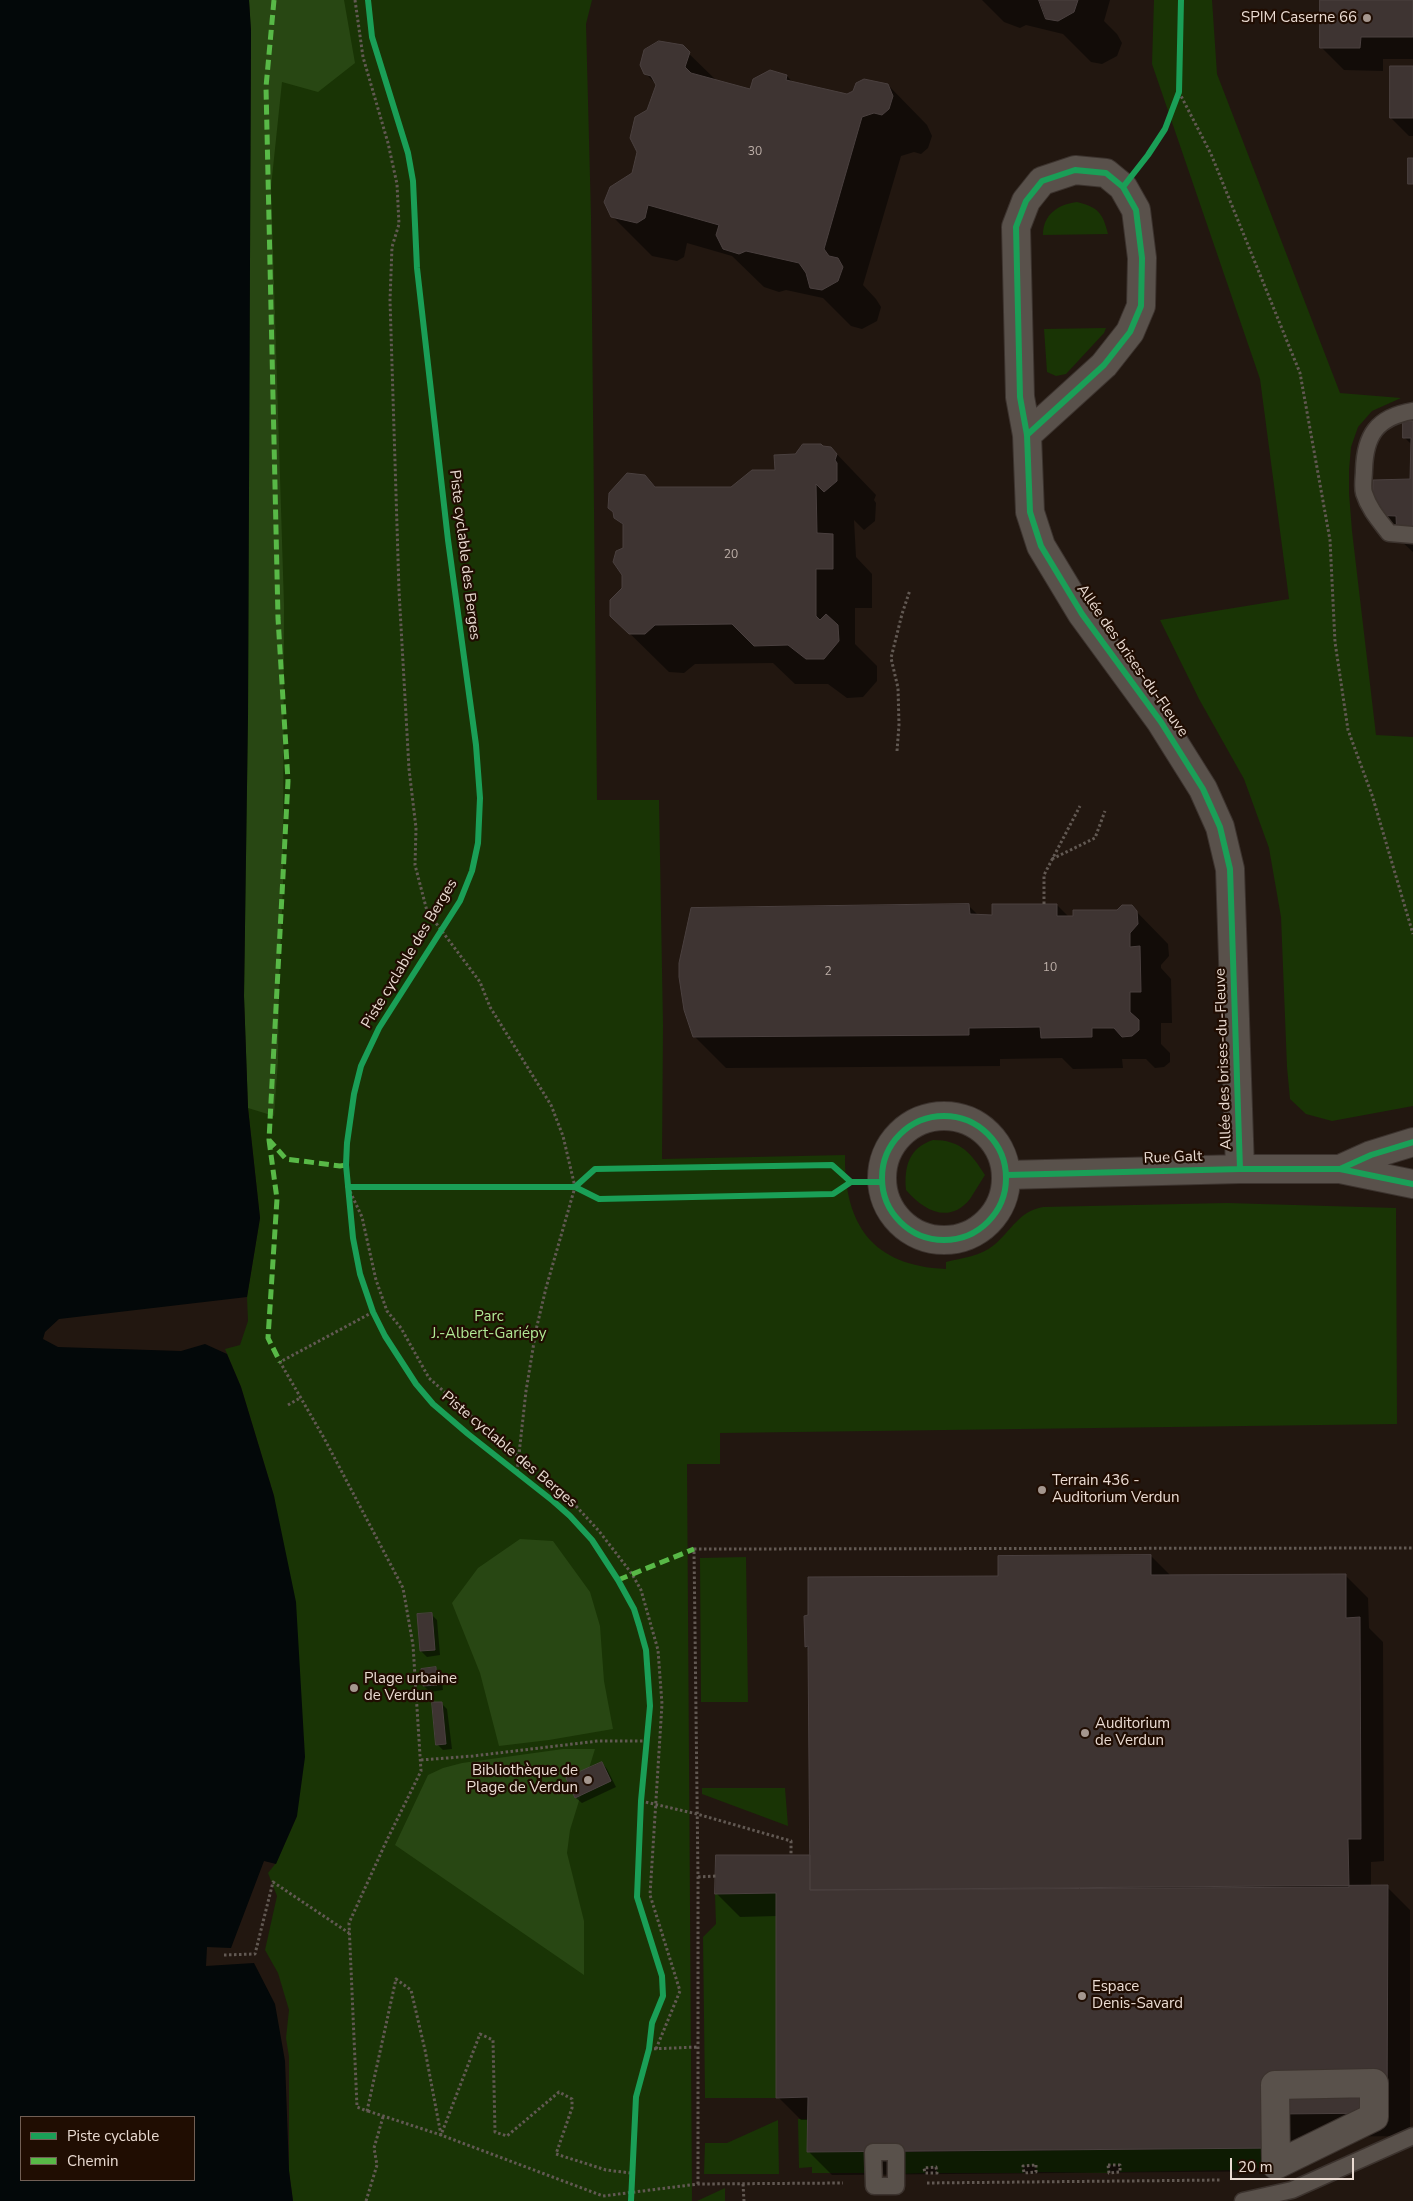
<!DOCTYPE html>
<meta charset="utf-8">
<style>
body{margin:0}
#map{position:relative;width:1413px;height:2201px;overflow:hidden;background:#221710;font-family:"Nunito Sans",sans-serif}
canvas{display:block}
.legend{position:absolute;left:20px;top:2116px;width:175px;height:65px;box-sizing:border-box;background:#200d02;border:1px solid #715f55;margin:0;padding:6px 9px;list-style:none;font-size:15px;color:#eadbd2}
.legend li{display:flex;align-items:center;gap:10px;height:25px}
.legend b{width:25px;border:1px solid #715f55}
.scale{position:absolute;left:1230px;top:2158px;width:124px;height:22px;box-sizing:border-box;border:2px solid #eadbd2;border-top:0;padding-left:6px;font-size:15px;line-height:18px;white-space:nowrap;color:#eadbd2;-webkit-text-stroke:4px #200d02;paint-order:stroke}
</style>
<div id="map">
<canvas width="1413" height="2201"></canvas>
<ul class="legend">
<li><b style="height:6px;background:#1a9f57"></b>Piste cyclable</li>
<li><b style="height:6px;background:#58b947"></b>Chemin</li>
</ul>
<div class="scale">20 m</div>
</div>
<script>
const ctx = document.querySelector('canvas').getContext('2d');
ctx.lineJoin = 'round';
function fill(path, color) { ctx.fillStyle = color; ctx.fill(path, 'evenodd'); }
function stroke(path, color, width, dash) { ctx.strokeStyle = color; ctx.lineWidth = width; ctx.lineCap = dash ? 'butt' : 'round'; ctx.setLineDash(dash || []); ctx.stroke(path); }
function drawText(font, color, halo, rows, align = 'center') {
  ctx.font = font + ' "Nunito Sans",sans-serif'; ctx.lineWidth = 4.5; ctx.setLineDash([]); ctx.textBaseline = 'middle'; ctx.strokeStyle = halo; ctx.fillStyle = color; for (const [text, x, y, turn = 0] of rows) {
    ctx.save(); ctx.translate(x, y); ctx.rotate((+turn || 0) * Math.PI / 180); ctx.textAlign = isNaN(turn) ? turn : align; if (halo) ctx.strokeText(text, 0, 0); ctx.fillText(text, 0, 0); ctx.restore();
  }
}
const green = new Path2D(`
 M249,0h343l-6,24 5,192 6,584h62l4,225 -1,134 183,-4c-1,70 28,111 101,114v-7c16,-4 35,-6 48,-17 18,-15 25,-34 49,-38l184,-4 169,5 1,216 -677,9v31h-33l5,737h-399l-4,-30v-114l-3,-19 3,-28 -11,-37 -13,-23 12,-54 -9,-23 8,-10 21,-47 -23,-320 -33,-109 -16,-38 15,-4 8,-24 -1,-24 13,-79 -12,-110 -4,-112 7,-965z
 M1154,0h58l5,74 123,319 61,5 -29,13 -14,16 -7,20 -2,23v23l3,38 24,204 37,2v369l-81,15 -26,-7 -16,-15 -3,-32 -6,-150 -12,-69 -25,-69 -45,-80 -39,-79 129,-21 -29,-220 -108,-315z
 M1077,202c21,5 26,11 31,32l-65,1c0,-21 16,-31 34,-33z
 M1106,328l-2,5 -38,41 -10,2 -9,-4 -3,-43z
 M933,1140c28,0 38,13 52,35 -5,8 -10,16 -15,24 -21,26 -47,11 -64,-9 -2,-24 3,-42 27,-50z
 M746,1557l2,145h-47l-1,-144z
 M702,1788h83l3,38 -86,-32z
 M776,1893v205h-71l-2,-161 13,-13 -1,-30z
 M798,2119h10v33h65l1,21h-62v-6l-13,1z
 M778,2120l1,54h-75l1,-31h22z
 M1276,2148v17l-23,4 -1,-6h-12l1,7 -121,2v-7h-11v8l-73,-1v-7l-13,1 1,7h-87l-1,-6 -11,1v5l-29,1v-22z
 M725,2188v13h-28z`);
const forest = new Path2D(`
 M249,0h95l11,63 -37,29 -36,-10 -11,105 13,418 -1,282 -4,92 -1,81 -4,56 -26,-8 -4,-112 4,-280 3,-685z
 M520,1539l33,2 37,51 10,34 4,55 9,48 -64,11 -50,6 -19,-73 -28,-70 26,-35z
 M563,1749h32l-25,81 -3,23 17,68v54l-189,-130 33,-70 15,-7 19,-5z`);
const water = new Path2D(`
 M0,0h249l2,31 -3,685 -4,280 4,112 12,110 -13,79 -188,22 -14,13 -2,7 15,8 123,4 24,-7 22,10 14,33 33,109 22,106 9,155 -8,59 -21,48 -12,-3 -33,87 -24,-1 -1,19 48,-3 21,41 10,57 4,110 4,30h-293zM21,2117h173v63h-173z`);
const shadow = new Path2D(`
 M982,0h128l-6,21 13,13 5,9 -5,13 -15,8 -11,-2 -28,-28 -37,-9 -6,3 -16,-6z
 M1321,0h92v59h-30v12l-39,-1 -23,-23z
 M682,47l35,34 34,10 36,-15 7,8 53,11 41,-10 39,40 5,11 -4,12 -7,6 -7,-2 -13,4 -38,129 13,14 5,8 -4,14 -15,8 -11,-3 -28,-28 -37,-8 -7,2 -15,-5 -32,-31 -45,-13 -3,14 -7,4 -25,-5 -40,-40 21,-42 15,-63 9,-26 -12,-12z
 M1413,67v69h-4l-18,-18z
 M1413,422v130l-40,-37 39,-34v-36l-8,-8z
 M823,448h8l45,47 -2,5 2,3 -1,18 -11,9 -10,-10 2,37 16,17v34h-17v36l22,22v15l-14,16 -16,1 -19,-14h-33l-22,-21 -78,1 -11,9 -15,-1 -57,-56 11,-27 1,-63 -9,-9 29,-41 13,12 75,1 44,-18 20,-16z
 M968,905l11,11h14l64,-11 12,12 48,-6 14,-5 37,38 1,12 -8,9v3l10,11 1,44h-11v21l9,9v9l-6,5 -9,1 -9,-9h-24l1,9 -50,1 -11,-11 -62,1v7l-274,2 -32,-32z
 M1151,1556l20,20 174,-1 23,23 1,30 14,14 1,219 -13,1v25h16l23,23v226l-112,1 1,34 -467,4 -23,-23v-32h-8l-23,-23 -1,-181 -37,1 -23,-23 94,-38 -2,-206 -3,-4 194,-69z
 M431,1614l6,6 3,35 -13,2 -6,-6z
 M435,1668l6,6 2,16 -13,2 -6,-6 -2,-16z
 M441,1703l6,6 5,40 -9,1 -6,-6z
 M602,1763l5,6 9,18 -34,16 -6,-5 -9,-19z`);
const building = new Path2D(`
 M1039,0h39l-4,12 -16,9 -12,-2z
 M1320,0h93v37h-52l-1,11h-40z
 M659,41l24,4 7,7 -5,15 6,6 59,16 3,-10 17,-9 17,5 -1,5 61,14 6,-3 3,-8 8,-4 24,5 5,12 -4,13 -7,6 -8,-2 -12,4 -38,132 5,7 9,2 5,9 -5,14 -16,9 -12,-2 -4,-15 -7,-10 -53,-12 -7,3 -16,-5 -7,-14 3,-10 -71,-20 -3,13 -8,5 -26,-6 -7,-15 6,-15 22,-14 5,-21 -7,-14 5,-21 12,-7 9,-25 -5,-9 -7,-2 -4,-9 4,-15z
 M1390,66h23v52h-23z
 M1408,158h5v26h-5z
 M1403,421h10v117h-16l-1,-22 -24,-1 1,-35 37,-1 1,-41h-8z
 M803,444h18l2,2 8,1 6,7 -2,6 2,3v18l-13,11 -8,-8 1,49 16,1v35h-17v47l4,4 6,-6 12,11 1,16 -15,18h-18l-18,-14 -34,1 -22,-22 -77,1 -10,9h-16l-19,-18v-16l12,-12v-13l-9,-13 3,-11 7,-3v-24l-9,-6 -1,-6 -5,-4 1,-15 18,-20 18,2 10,12h76l21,-17h23l-1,-15 21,-1z
 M969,904l1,10 22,1v-11h65v12h16v-6h44l5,-5h10l5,6 1,13 -8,9v14l10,-1 1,46h-11v20l9,8v10l-7,6 -10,1 -8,-9h-22v9l-51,1 -1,-11 -71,1v7l-276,2 -9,-27 -5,-33v-14l12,-55z
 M1151,1555v20l195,-1v44l14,-1 1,222h-13l1,48 -539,3 -2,-244 -3,1 -1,-31 4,-1v-38l190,-1v-20z
 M432,1613l3,37 -15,1 -3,-37z
 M436,1667l1,18 -14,1 -2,-17z
 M432,1702h10l4,42 -10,1z
 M602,1762l9,19 -36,17 -9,-20z
 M716,1855h94v35l578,-5 -1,228 -111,1v34l-469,4 1,-55 -32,1v-205l-61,1z`);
const path = new Path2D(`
 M355,0l8,57 25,86 9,41 2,40 -7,23 -2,53 9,291 10,178 7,59 -1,37 12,46 53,71 10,25 61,98 12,31 12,51 -29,101 -10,42 -10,61 -9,81
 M1179,92l32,62 89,219 30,167 5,102 13,88 24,65 41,139
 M897,751l2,-26 -1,-37 -7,-30 11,-44 8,-24
 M1052,859l43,-21 10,-27
 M1044,904v-29l36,-69
 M348,1187l14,30 14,63 11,31 14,17 28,50 71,64 45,35 30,28 24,26 33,43 9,16 17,60 4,54 -12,191 30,96 -24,58
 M373,1312l-93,50 44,76 79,150 10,57 8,126 -35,71 -37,81 8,184 10,4 29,-132 15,11 14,60 16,85 39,-101 13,6 2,92 12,4 52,-44 13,7v9l-16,46 50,16 25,3
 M288,1405l12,-7
 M421,1760l52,-4 125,-15h50
 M641,1801l56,13 94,27v13
 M698,1877l18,-1
 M224,1955l31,-1 18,-72 76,51
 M649,2049l49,-2
 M368,2111l73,24 162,61 95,-12 145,-1
 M1036,2165v7l-12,1 -1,-7z
 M1108,2165h12v7l-11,1z
 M936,2167l1,6h-12l-1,-5z
 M927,2183l294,-3
 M698,2184v-307l-4,-328 719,-1
 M743,2184l1,17
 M366,2201l11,-36 -3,-17 9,-31`);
const lane = new Path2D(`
 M1413,411c-36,6 -48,24 -49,59 0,7 -2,17 0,23 5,16 15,27 25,40l24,2
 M873,2152h23v34h-22z
 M1243,2201l49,-11 121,-54`);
const street = new Path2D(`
 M1027,435l77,-70 26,-33 11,-26 1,-48 -6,-48 -13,-23 -17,-14 -31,-3 -33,11 -16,20 -10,26 4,170 7,38 3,77 11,34 41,68 79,108 42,67 17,38 10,42 10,300
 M882 1178a62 62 0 1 1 124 0a62 62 0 1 1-124 0Z
 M1340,1169l31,-14 42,-13
 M1007,1175l233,-6h100l73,15
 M1374,2083v34l-98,48 -1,-80z`);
const quiet = new Path2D(`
 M274,0l-8,87 12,531 10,163 -19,359 17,19 54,7 6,-1
 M269,1140l8,59 -9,139 12,24
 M618,1580l76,-31`);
const cycleway = new Path2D(`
 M368,0l4,37 36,116 5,28 4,87 31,272 28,205 4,53 -2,45 -6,28 -12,30 -81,127 -18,38 -7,28 -7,49 -1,22 7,73 7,36 13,38 12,24 31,48 17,20 35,30 85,67 17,15 22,24 26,40 16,29 5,16 7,25 4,56 -9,95 -4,96 25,79 1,20 -11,27 -3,26 -13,48 -5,104
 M1123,187l25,-32 17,-26 14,-37 2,-92
 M1027,435l77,-70 26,-33 11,-26 1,-48 -6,-48 -13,-23 -17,-14 -31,-3 -33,11 -16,20 -10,26 4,170 7,38 3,77 11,34 41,68 79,108 42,67 17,38 10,42 10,300
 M882 1178a62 62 0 1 1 124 0a62 62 0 1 1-124 0Z
 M1340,1169l31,-14 42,-13
 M1007,1175l233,-6h100l73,15
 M348,1187h227l24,12 234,-5 18,-12h31
 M575,1187l20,-18 237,-4 19,17`);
const markers = [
 [1367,18,5,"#a4968e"],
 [1042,1490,5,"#a4968e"],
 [354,1688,5,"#a4968e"],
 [1085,1733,5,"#a4968e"],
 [588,1780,5,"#a4968e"],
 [1082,1996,5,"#a4968e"]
];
const numberNames = [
 ["30",755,152],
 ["20",731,555],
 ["10",1050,968],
 ["2",828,972]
];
const poiNames = [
 ["SPIM Caserne 66",1357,18,"right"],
 ["Terrain 436 -",1052,1481],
 ["Auditorium Verdun",1052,1498],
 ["Plage urbaine",364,1679],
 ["de Verdun",364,1696],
 ["Auditorium",1095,1724],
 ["de Verdun",1095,1741],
 ["Bibliothèque de",578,1771,"right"],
 ["Plage de Verdun",578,1788,"right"],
 ["Espace",1092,1987],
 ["Denis-Savard",1092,2004]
];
const streetNames = [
 ["Piste cyclable des Berges",464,555,83],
 ["Allée des brises-du-Fleuve",1132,661,55],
 ["Piste cyclable des Berges",410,954,-59],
 ["Allée des brises-du-Fleuve",1224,1059,-92],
 ["Rue Galt",1173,1158,-2],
 ["Piste cyclable des Berges",509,1450,40]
];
const parkNames = [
 ["Parc",489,1317],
 ["J.-Albert-Gariépy",489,1334]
];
fill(green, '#193405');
fill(forest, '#284713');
fill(water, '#030809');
fill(shadow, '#0007');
fill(building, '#3e3432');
stroke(building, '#4a403f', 1);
stroke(lane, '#3c332e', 19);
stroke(street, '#3c332e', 30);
stroke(path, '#625953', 3, [2.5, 2.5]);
stroke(lane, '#59514b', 16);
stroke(street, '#59514b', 28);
stroke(quiet, '#58b947', 5, [10, 5]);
stroke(cycleway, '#1a9f57', 6);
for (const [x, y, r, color] of markers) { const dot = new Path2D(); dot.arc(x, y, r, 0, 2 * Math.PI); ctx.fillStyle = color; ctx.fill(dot); stroke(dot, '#200d02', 2); }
drawText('12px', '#bfb1aa', null, numberNames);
drawText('15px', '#eadbd2', '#200d02', poiNames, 'left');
drawText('15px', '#eadbd2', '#200d02', streetNames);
drawText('15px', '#b0e995', '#200d02', parkNames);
</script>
